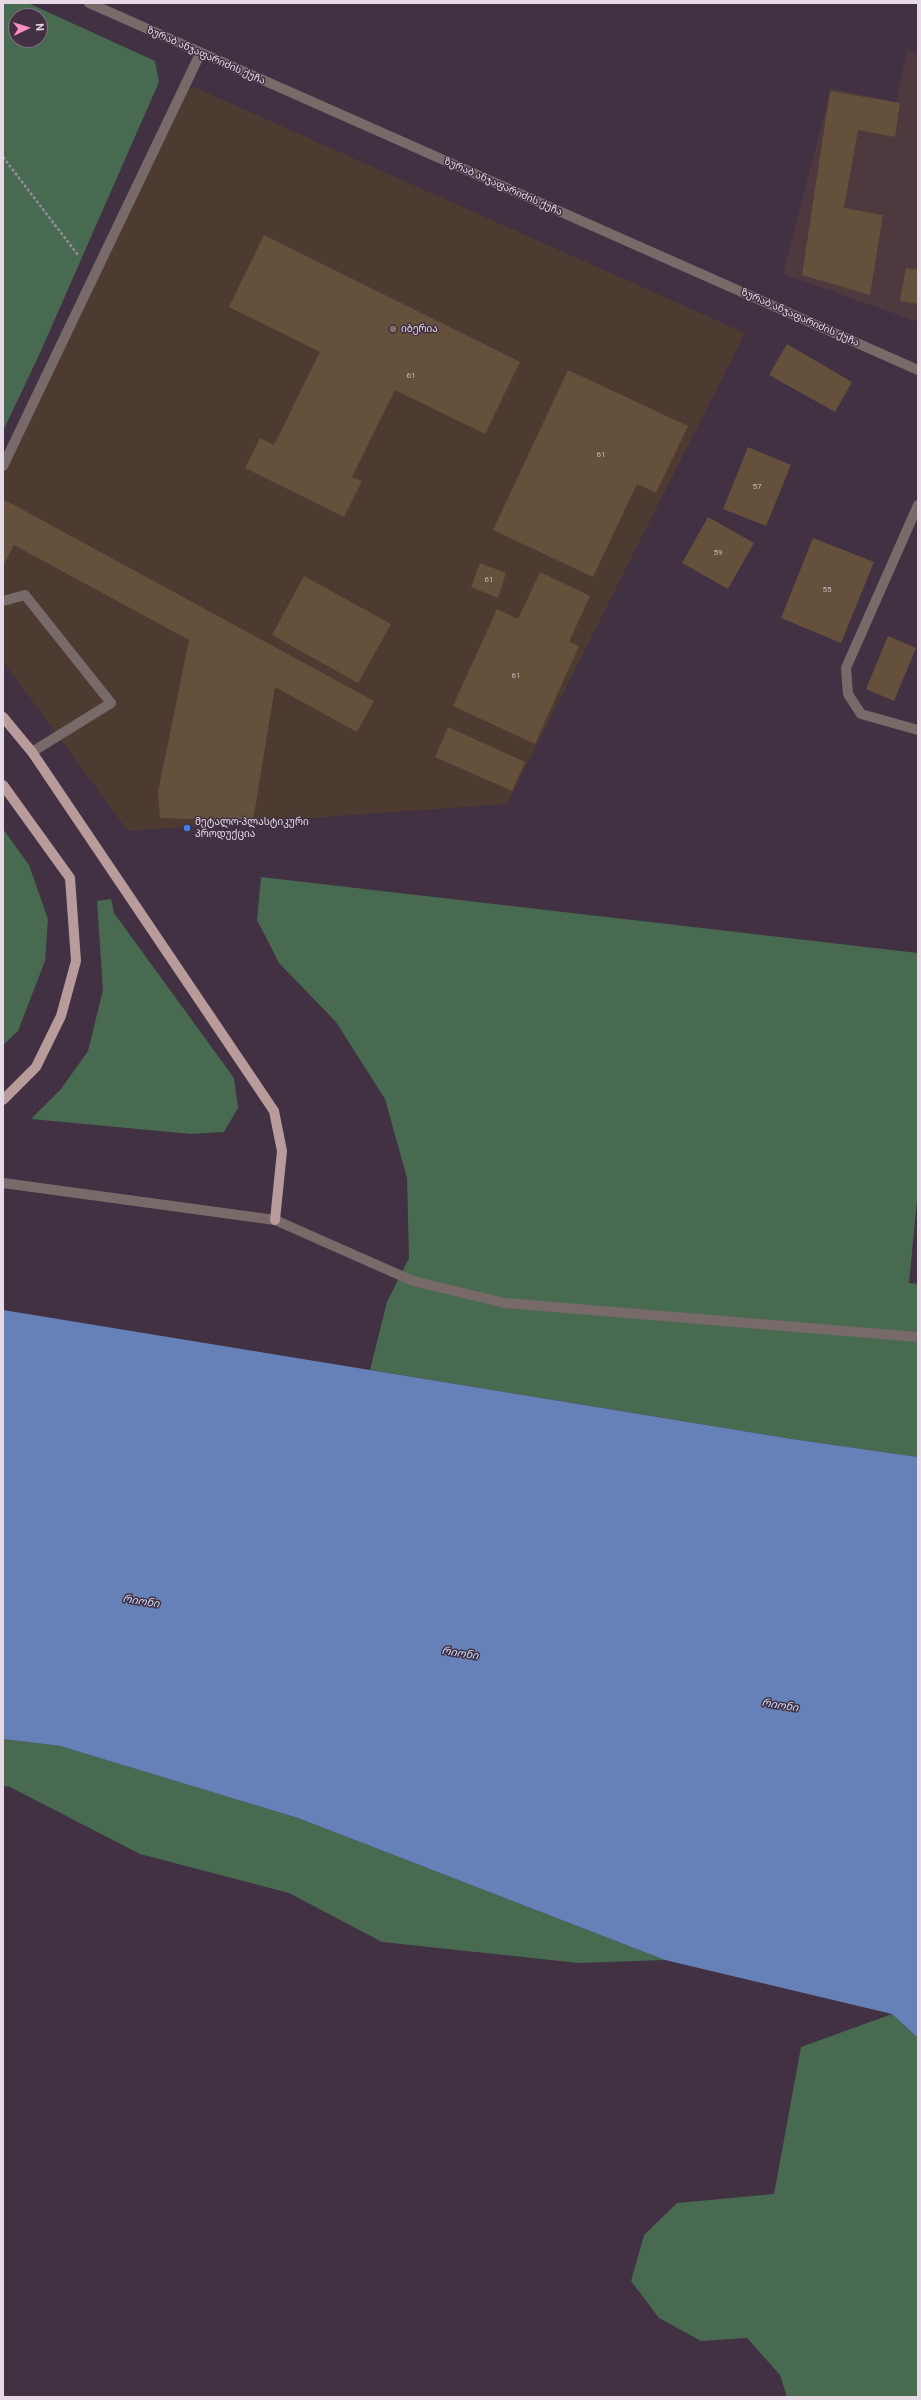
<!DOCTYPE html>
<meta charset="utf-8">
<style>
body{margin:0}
#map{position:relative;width:921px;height:2400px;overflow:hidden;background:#423043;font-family:Roboto,sans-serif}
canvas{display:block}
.frame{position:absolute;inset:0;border:4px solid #e5dae6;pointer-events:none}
.north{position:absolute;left:8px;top:8px;width:40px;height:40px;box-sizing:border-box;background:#423043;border:1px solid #837484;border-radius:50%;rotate:86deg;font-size:11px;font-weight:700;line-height:16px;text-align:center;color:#e5dae6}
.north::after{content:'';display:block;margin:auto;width:14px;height:18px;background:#fb8fc5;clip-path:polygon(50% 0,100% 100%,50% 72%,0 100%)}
</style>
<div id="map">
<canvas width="921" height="2400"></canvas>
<div class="frame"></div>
<div class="north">N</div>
</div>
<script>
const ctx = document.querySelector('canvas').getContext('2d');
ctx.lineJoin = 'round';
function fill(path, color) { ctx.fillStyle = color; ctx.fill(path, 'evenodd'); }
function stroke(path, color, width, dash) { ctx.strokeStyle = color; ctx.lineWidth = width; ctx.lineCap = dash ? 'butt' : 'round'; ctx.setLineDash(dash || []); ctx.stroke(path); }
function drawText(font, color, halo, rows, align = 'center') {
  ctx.font = font + ' Roboto,"Noto Sans Georgian",sans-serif'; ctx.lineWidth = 3; ctx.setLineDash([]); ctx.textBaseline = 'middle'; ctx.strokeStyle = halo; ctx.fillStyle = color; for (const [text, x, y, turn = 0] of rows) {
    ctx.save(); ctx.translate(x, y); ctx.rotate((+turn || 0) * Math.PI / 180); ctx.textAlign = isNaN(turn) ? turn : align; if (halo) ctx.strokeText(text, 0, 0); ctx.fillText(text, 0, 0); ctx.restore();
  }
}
const commercial = new Path2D(`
 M194,87l551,246 -238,471 -379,27 -125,-170v-195l175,-373z`);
const industrial = new Path2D(`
 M907,50l11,3v269l-135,-48 48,-186 65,14z`);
const green = new Path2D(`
 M3,3h25l127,58 4,21 -119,271 -37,78zM16,16h24v24h-24z
 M3,829l26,36 19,54 -3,42 -27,70 -15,14z
 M261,877l657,76v237l-9,93 9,1v173l-126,-18 -422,-69 17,-68 22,-44 -2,-80 -22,-79 -49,-77 -57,-59 -22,-43z
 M111,899l3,14 120,165 4,30 -14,24 -33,2 -160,-15 30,-30 27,-38 15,-61 -6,-89z
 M3,1739l57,7 238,72 367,142 -86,3 -197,-21 -93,-49 -149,-39 -132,-68 -5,1z
 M892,2014l26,24v359h-131l-7,-22 -33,-37 -46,3 -42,-23 -28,-37 13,-46 33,-32 97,-9 27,-147z`);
const water = new Path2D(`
 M3,1310l789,129 126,18v581l-26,-24 -227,-54 -367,-142 -238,-72 -57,-7z`);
const building = new Path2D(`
 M830,91l70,12 -5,34 -37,-7 -14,78 39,7 -13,80 -68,-20z
 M264,235l256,127 -35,72 -90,-44 -43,87 10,4 -18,36 -99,-49 15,-30 14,7 46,-93 -91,-45z
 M906,268l12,2v34l-18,-3z
 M787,344l65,38 -17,30 -66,-37z
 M568,370l120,56 -32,67 -19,-9 -44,93 -100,-47z
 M748,447l43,18 -25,61 -43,-17z
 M3,499l371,202 -17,31 -82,-45 -22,134 -93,-3 -2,-26 31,-152 -175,-95 -11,21z
 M708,517l46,26 -26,46 -46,-26z
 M813,538l61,24 -33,81 -60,-25z
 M480,563l26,10 -8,25 -27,-11z
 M540,572l50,24 -21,46 10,4 -44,98 -82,-38 44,-97 21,10z
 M304,576l87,48 -33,59 -86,-48z
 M888,636l28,12 -22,53 -28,-12z
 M448,727l77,35 -13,29 -77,-34z`);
const path = new Path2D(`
 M3,157l75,98`);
const service = new Path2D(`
 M3,466l197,-412
 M918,505l-72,163 2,26 13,20 57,16
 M3,601l22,-6 86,108 -79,49
 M275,1220l138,61 92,22 413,34`);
const minor = new Path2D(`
 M89,3l829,367`);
const tertiary = new Path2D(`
 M3,1183l272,37`);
const primary = new Path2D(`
 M3,717l29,35 242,359 8,40 -7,69
 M3,785l67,93 6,83 -15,55 -25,51 -33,33`);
const markers = [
 [393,329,4,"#8d6e63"],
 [187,828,4,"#3f7fe0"]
];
const numberNames = [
 ["61",411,376],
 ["61",601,455],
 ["57",757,487],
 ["59",718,553],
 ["61",489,580],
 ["55",827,590],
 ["61",516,676]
];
const streetNames = [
 ["ზურაბ ანჯაფარიძის ქუჩა",206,56,24],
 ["ზურაბ ანჯაფარიძის ქუჩა",503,187,24],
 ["ზურაბ ანჯაფარიძის ქუჩა",800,318,24]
];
const poiNames = [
 ["იბერია",401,329],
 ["მეტალო-პლასტიკური",195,822],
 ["პროდუქცია",195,834]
];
const waterNames = [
 ["რიონი",141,1602,9],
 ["რიონი",460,1654,9],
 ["რიონი",780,1706,9]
];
fill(commercial, '#4d3b31');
fill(industrial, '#4d393e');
fill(green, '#476a51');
fill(water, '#6681b7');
fill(building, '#65503c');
stroke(path, '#988a99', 2.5, [3, 2]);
stroke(service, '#796a6a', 10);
stroke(minor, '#796a6a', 10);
stroke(tertiary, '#796a6a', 10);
stroke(primary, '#b99b9c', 10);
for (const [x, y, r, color] of markers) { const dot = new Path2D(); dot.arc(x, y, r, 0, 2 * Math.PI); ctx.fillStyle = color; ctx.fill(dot); stroke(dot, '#423043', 1.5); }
drawText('8px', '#c5b8bc', null, numberNames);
drawText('10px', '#e5dae6', '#423043', streetNames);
drawText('10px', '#e5dae6', '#423043', poiNames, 'left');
drawText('italic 11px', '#ccddfd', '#423043', waterNames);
</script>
